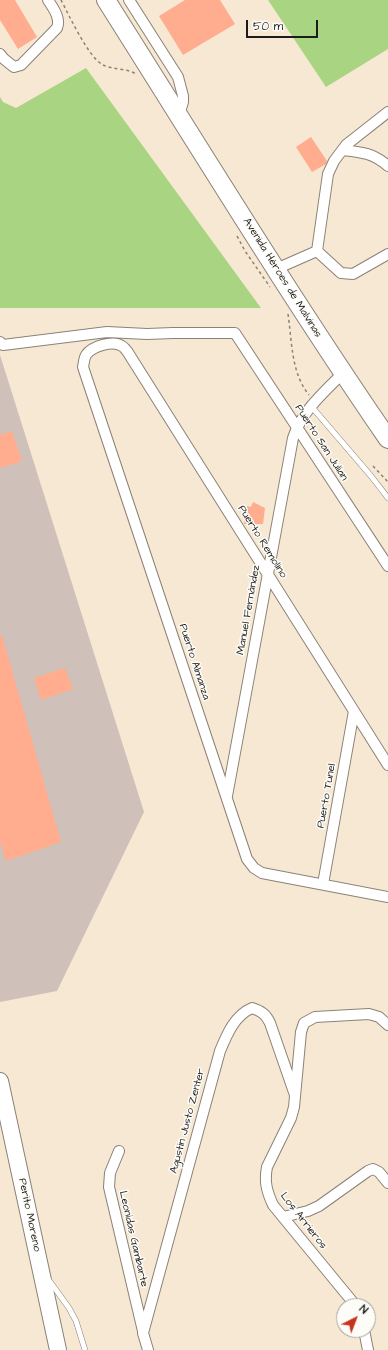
<!DOCTYPE html>
<meta charset="utf-8">
<style>
body{margin:0}
#map{position:relative;width:388px;height:1350px;overflow:hidden;background:#f7e8d3;font-family:"Architects Daughter",sans-serif}
canvas{display:block}
.north{position:absolute;left:336px;top:1298px;width:40px;height:40px;box-sizing:border-box;background:#fdfcf7;border:1px solid #a3a29f;border-radius:50%;rotate:42deg;font-size:11px;font-weight:700;line-height:16px;text-align:center;color:#1c1c1c}
.north::after{content:'';display:block;margin:auto;width:14px;height:18px;background:#c8321e;clip-path:polygon(50% 0,100% 100%,50% 72%,0 100%)}
.scale{position:absolute;left:246px;top:20px;width:72px;height:18px;box-sizing:border-box;border:2px solid #1c1c1c;border-top:0;padding-left:5px;font-size:12px;line-height:14px;white-space:nowrap;color:#1c1c1c;-webkit-text-stroke:3px #fdfcf7;paint-order:stroke}
</style>
<div id="map">
<canvas width="388" height="1350"></canvas>
<div class="north">N</div>
<div class="scale">50 m</div>
</div>
<script>
const ctx = document.querySelector('canvas').getContext('2d');
ctx.lineJoin = 'round';
function fill(path, color) { ctx.fillStyle = color; ctx.fill(path, 'evenodd'); }
function stroke(path, color, width, dash) { ctx.strokeStyle = color; ctx.lineWidth = width; ctx.lineCap = dash ? 'butt' : 'round'; ctx.setLineDash(dash || []); ctx.stroke(path); }
function drawText(font, color, halo, rows, align = 'center') {
  ctx.font = font + ' "Architects Daughter",sans-serif'; ctx.lineWidth = 3; ctx.setLineDash([]); ctx.textBaseline = 'middle'; ctx.strokeStyle = halo; ctx.fillStyle = color; for (const [text, x, y, turn = 0] of rows) {
    ctx.save(); ctx.translate(x, y); ctx.rotate((+turn || 0) * Math.PI / 180); ctx.textAlign = isNaN(turn) ? turn : align; if (halo) ctx.strokeText(text, 0, 0); ctx.fillText(text, 0, 0); ctx.restore();
  }
}
const industrial = new Path2D(`
 M0,355l144,457 -87,179 -57,11z`);
const green = new Path2D(`
 M268,0h120v49l-62,38z
 M86,68l175,240h-261v-211l3,5 13,6z`);
const building = new Path2D(`
 M0,0h15l22,37 -19,12 -18,-29z
 M185,0h35l15,24 -52,31 -24,-39z
 M311,137l16,24 -1,3 -14,8 -16,-25z
 M12,431l10,30 -22,7v-33z
 M253,502l12,6 -2,16h-19l3,-18 4,1z
 M2,635l59,207 -55,19 -6,-20v-205z
 M65,668l8,21 -32,11 -7,-22z`);
const path = new Path2D(`
 M61,0c8,15 27,57 42,65 10,5 23,3 33,9
 M237,236l8,15 25,36
 M288,314c4,27 3,59 21,81
 M373,466l15,16`);
const lane = new Path2D(`
 M311,406l60,70 17,22
 M48,1279l21,29 7,13 9,29`);
const street = new Path2D(`
 M129,0l49,77 5,19v6l-4,13
 M0,54l4,5 10,8 7,-2 36,-37c4,-10 -4,-20 -9,-28
 M343,150c18,2 30,3 45,16
 M317,251l24,22 12,1 35,-20
 M276,269l41,-18 11,-77 6,-13 12,-16 42,-33
 M0,342l3,3 104,-13 40,2 26,-1h62l153,233
 M388,765l-261,-414c-2,-2 -3,-4 -5,-5 -9,-6 -30,0 -36,9 -2,3 -2,8 -3,12l164,492 7,9 8,5 126,24
 M227,796l66,-358c9,-27 30,-45 50,-65
 M323,884l31,-173
 M119,1151l-9,22 -1,14 34,144
 M283,1217l25,-6 11,-5 49,-35 5,-2 6,3 9,11
 M356,1306l-83,-101c-6,-13 -9,-23 -6,-38l24,-49 3,-11 7,-75 3,-9 11,-6 54,-3 10,3 9,8
 M364,1330l4,20
 M148,1350l-5,-17 77,-282c7,-17 15,-36 32,-43 9,3 14,6 18,15l25,72`);
const primary = new Path2D(`
 M0,1081l58,269`);
const highway = new Path2D(`
 M106,0c93,147 183,295 282,439`);
const streetNames = [
 ["Avenida Héroes de Malvinas",282,278,58],
 ["Puerto San Julian",321,443,57],
 ["Puerto Remolino",262,542,58],
 ["Manuel Fernández",249,610,-80],
 ["Puerto Almanza",194,662,72],
 ["Puerto Tunel",327,796,-80],
 ["Agustin Justo Zenter",188,1121,-75],
 ["Perito Moreno",29,1215,78],
 ["Los Arrieros",303,1221,52],
 ["Leonidas Gambarte",133,1239,77]
];
fill(industrial, '#cfc0ba');
fill(green, '#a9d582');
fill(building, '#ffac8f');
stroke(lane, '#8a8278', 6);
stroke(street, '#8a8278', 12);
stroke(primary, '#8a8278', 18);
stroke(highway, '#8a8278', 20);
stroke(path, '#8a8278', 1.5, [3, 3]);
stroke(lane, '#fff', 5);
stroke(street, '#fff', 10);
stroke(primary, '#fff', 16);
stroke(highway, '#fff', 18);
drawText('11px', '#1c1c1c', '#fdfcf7', streetNames);
</script>
